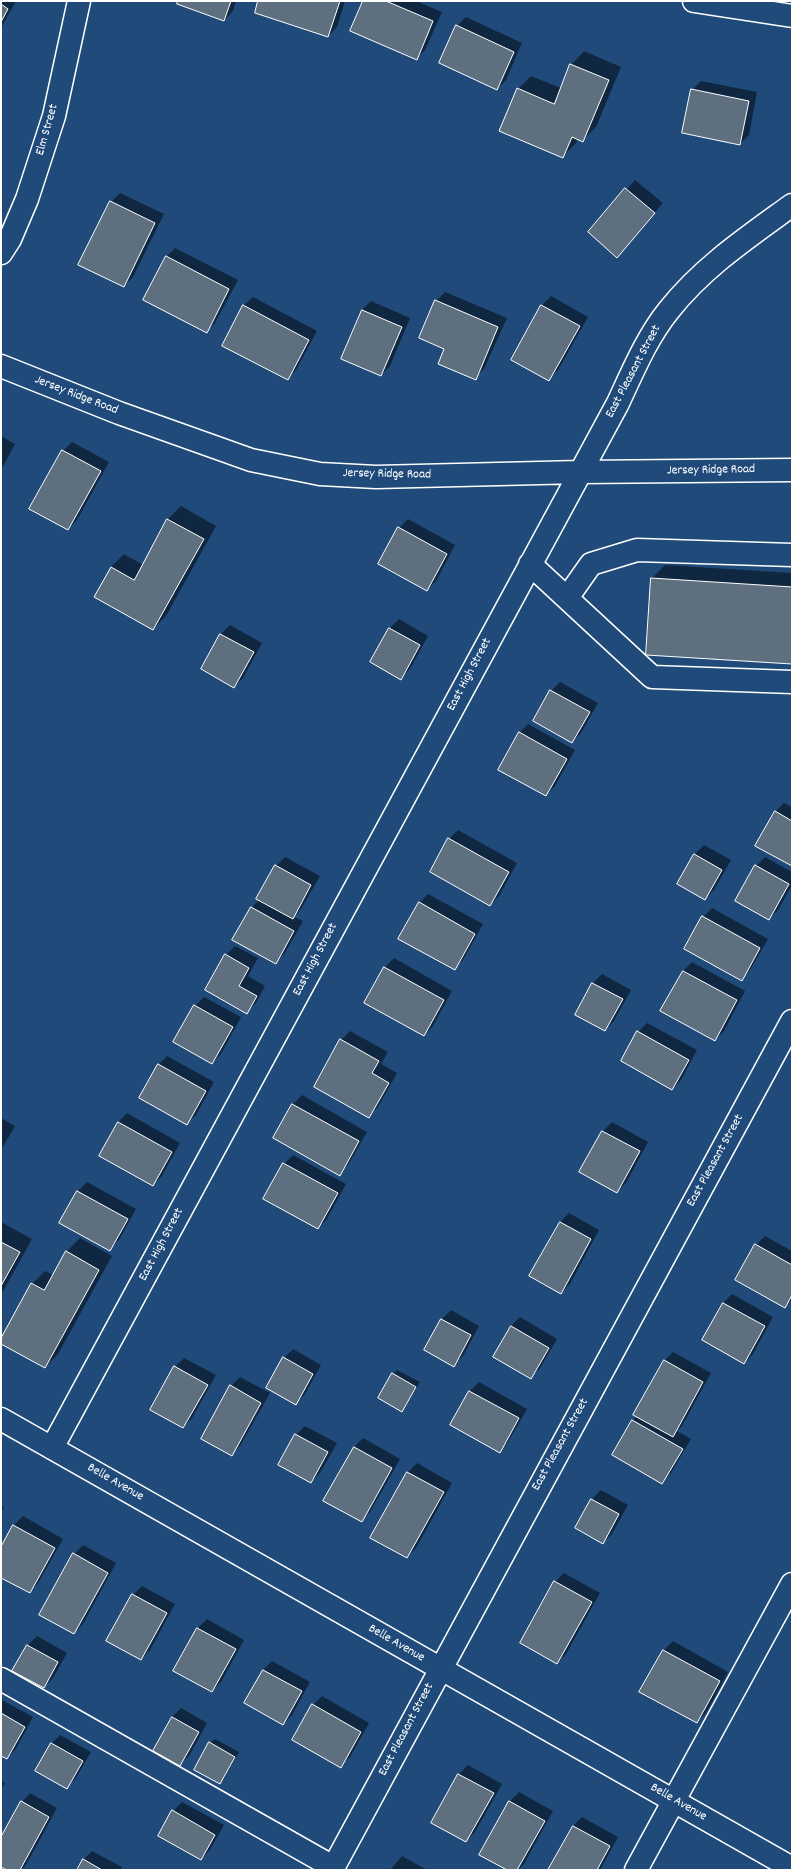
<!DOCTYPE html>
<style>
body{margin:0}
#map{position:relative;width:793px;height:1871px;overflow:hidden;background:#1f4a7a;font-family:Dekko,sans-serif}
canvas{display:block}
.frame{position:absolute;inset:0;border:2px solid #fff;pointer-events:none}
</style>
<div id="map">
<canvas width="793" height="1871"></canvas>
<div class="frame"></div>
</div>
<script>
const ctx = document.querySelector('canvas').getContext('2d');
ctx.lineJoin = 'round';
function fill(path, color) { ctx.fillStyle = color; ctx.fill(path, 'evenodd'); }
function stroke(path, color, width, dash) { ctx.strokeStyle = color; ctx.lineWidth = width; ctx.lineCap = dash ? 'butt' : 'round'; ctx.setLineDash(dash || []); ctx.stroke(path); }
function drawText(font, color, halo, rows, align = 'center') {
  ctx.font = font + ' Dekko,sans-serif'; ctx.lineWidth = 3.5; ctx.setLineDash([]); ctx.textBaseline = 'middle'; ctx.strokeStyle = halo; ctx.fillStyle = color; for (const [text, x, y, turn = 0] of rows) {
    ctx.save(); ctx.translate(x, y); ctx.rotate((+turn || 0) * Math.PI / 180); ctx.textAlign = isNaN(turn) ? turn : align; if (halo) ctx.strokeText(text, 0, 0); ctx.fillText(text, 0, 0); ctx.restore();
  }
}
const shadow = new Path2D(`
 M1,1h15l-15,27z
 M179,1h57l-3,10 -9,9z
 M259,1h86l-8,26 -9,9z
 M364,1h52l26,11 -17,38 -9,9z
 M466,17l56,26 -16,37 -9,9 -40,-63z
 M584,51l37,16 -25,60 -13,13 -5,-2 -2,5 -13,13 -45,-67 13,-13 30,12 10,-23z
 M701,81l56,11 -8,43 -9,9 -48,-54z
 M635,180l28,23 -46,53 -28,-24z
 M120,193l44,21 -31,63 -9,9 -13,-84z
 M175,248l63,32 -23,43 -9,9 -40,-75z
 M445,292l62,26 -23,51 -9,9 -29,-29 -10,-48z
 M551,296l37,21 -30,53 -9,9 -37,-20 30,-54z
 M253,297l64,34 -21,39 -9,9 -44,-73z
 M371,301l39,17 -20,48 -9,9 -19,-65z
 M1,436l14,8 -14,26z
 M72,442l37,20 -32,58 -9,9 -5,-78z
 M181,506l35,20 -50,90 -13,13 -42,-62 13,-13 19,11 25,-46z
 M408,519l47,26 -19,36 -9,9 -28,-62z
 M665,565l127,8v90l-140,-85z
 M399,619l29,17 -18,33 -9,9 -30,-16 19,-34z
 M230,625l32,18 -19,35 -9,9 -32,-18 19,-35z
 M560,682l38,21 -17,30 -9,9 -21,-51z
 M528,724l47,26 -20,36 -9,9 -27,-62z
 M784,803l8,4v58l-17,-53z
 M458,830l59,33 -18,33 -9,9 -41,-66z
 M704,845l27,15 -17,30 -9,9 -10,-45z
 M285,857l35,19 -19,33 -7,8 9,4 -18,32 -9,9 -42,-23 18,-32 7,-7 17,-34z
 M765,857l27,15v13l-14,25 -9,9 -13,-53z
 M428,894l55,30 -20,36 -9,9 -35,-66z
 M712,908l56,31 -18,31 -9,9 -38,-62z
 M235,946l23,12 -10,18 17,10 -9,17 -9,9 -21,-57z
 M394,958l58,33 -19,35 -9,9 -59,-32 20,-36z
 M692,962l53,29 -21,40 -9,9 -53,-30 21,-39z
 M602,974l29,16 -17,31 -9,9 -29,-16 17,-31z
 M204,997l37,20 -20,37 -9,9 -17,-57z
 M647,1023l50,27 -16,30 -9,9 -50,-28 16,-29z
 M350,1031l38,21 -7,12 16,9 -19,34 -9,9 -28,-76z
 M167,1056l47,26 -18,33 -10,9 -28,-59z
 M302,1095l65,37 -19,33 -9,9 -46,-70z
 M127,1113l53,30 -18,33 -9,9 -35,-63z
 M1,1118l14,8 -14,24z
 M612,1122l36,20 -22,41 -9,9 -36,-21 22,-40z
 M293,1155l53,29 -19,35 -9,9 -34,-64z
 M87,1182l49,27 -17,31 -9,9 -49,-27 17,-31z
 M569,1213l30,17 -29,54 -9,9 -1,-71z
 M1,1222l31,17 -31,56z
 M765,1236l27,15v48l-7,7 -29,-61z
 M80,1238l32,18 -54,98 -13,13 -44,-24v-3l31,-56 13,-13 8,4 13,-23z
 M732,1294l41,23 -20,37 -9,9 -21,-60z
 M451,1310l28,16 -16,30 -9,9 -29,-15 17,-31z
 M520,1317l37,22 -17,29 -9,9 -20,-51z
 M293,1349l28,16 -16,29 -9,9 -12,-45z
 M673,1352l38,21 -29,53 -5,5 14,8 -20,34 -9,9 -49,-28 20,-34 4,-4 27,-55z
 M184,1358l32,17 -24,43 -9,9 -8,-60z
 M397,1370l23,12 -14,24 -4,4 -9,-36z
 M240,1377l30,16 -30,53 -9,9v-69z
 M479,1382l48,27 -19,33 -9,9 -47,-26 18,-34z
 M305,1426l32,17 -17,30 -9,9 -15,-47z
 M363,1438l37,21 -30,53 -9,9 -7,-74z
 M417,1463l35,20 -36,65 -9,9 -35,-19 36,-66z
 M601,1490l27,15 -16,29 -9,9 -27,-15 16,-29z
 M1,1505l3,2 -3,6z
 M23,1516l40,23 -25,44 -9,9 -28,-16v-27l13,-24z
 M83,1545l33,18 -33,61 -9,9v-79z
 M564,1573l36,20 -34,61 -9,9 -2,-81z
 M142,1586l33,18 -25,46 -9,9 -8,-64z
 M207,1619l37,21 -23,42 -9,9 -38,-21 24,-42z
 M37,1636l30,17 -14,25 -9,9 -30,-17 14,-25z
 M673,1641l55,31 -22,41 -9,9 -56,-31 23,-41z
 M272,1661l38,21 -18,33 -9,9 -20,-54z
 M322,1696l47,27 -19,34 -9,9 -28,-61z
 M2,1700l31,17 -17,32 -9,9 -6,-4z
 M181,1708l26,15 -18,33 -9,9 -8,-48z
 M60,1735l31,17 -15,26 -9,9 -16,-43z
 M215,1739l24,13 -15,27 -4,4 -10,-40z
 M468,1765l34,19 -27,48 -9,9 -34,-19 27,-48z
 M1,1781l4,2 -4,7z
 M519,1792l34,19 -29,53 -6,6h-9l-28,-16 29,-53z
 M30,1793l27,15 -31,57 -5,5h-12l-8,-4v-27l21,-37z
 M182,1802l42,23 -14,25 -9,9 -28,-48z
 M582,1817l36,20 -18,33h-51l24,-44z
 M92,1851l30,16 -2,3h-42l5,-10z
 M402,1856l25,14h-37z`);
const building = new Path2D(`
 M178,1h53l-7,20 -47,-17z
 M258,1h82l-12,36 -73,-24z
 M363,1h23l47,20 -16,39 -67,-29z
 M1,4l7,5 -7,13z
 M456,25l58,27 -17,38 -58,-27z
 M570,64l39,16 -26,62 -11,-5 -9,21 -64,-27 18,-43 37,16z
 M691,89l58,12 -9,44 -58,-12z
 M625,188l30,25 -38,45 -29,-26z
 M110,201l45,22 -31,64 -46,-22z
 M166,256l63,33 -22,44 -64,-33z
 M435,300l63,27 -22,53 -38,-16 6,-15 -25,-11z
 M243,305l66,35 -21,40 -66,-34z
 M541,305l39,21 -31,55 -38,-21z
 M362,310l40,17 -21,49 -40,-17z
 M62,450l39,21 -33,59 -39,-21z
 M167,519l37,20 -51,91 -59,-33 17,-30 23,13z
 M398,527l49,27 -20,37 -49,-27z
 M651,578l141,9v77l-146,-9z
 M389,628l31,17 -19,35 -31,-18z
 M220,634l34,18 -20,36 -33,-19z
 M550,690l40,22 -18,31 -39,-22z
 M519,732l48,27 -21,37 -48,-26z
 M775,811l17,10v45l-37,-20z
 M448,838l61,34 -19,34 -60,-34z
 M694,854l28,16 -17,30 -28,-16z
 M275,865l36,20 -18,34 -37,-20z
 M755,865l34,19 -20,36 -34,-19z
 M419,902l56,32 -20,36 -57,-31z
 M251,907l43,24 -18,33 -44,-24z
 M702,916l58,32 -18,33 -58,-32z
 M225,954l24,14 -10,18 18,10 -10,18 -42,-24z
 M384,967l60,33 -20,36 -60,-33z
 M683,971l54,29 -22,41 -55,-30z
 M592,983l31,16 -18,32 -30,-16z
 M194,1005l39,22 -21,37 -39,-22z
 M637,1031l52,29 -17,30 -51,-29z
 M340,1039l39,22 -7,12 17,10 -20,35 -55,-31z
 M158,1064l48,27 -19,34 -48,-27z
 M292,1104l67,37 -19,35 -67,-38z
 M118,1122l54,30 -19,34 -54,-30z
 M602,1131l38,20 -23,42 -38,-21z
 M283,1163l55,30 -20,36 -55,-30z
 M77,1191l51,28 -18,32 -51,-28z
 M560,1222l31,17 -30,55 -32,-18z
 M1,1242l19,10 -19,34z
 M755,1244l37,21v30l-7,13 -50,-28z
 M66,1251l33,19 -54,98 -44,-24v-6l30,-55 13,7z
 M723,1303l42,23 -21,38 -42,-24z
 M441,1319l30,16 -17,32 -30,-17z
 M511,1326l38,22 -18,31 -38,-22z
 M283,1357l30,17 -17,31 -30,-17z
 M664,1360l39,22 -30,55 -40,-22z
 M174,1366l34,19 -25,43 -33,-18z
 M392,1373l24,14 -14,25 -24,-14z
 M230,1385l31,18 -29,53 -31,-17z
 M469,1391l50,27 -19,35 -50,-28z
 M632,1420l51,29 -21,35 -50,-29z
 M295,1434l33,18 -17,31 -33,-18z
 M354,1447l38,21 -30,54 -39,-21z
 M407,1472l37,20 -37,66 -37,-20z
 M591,1499l28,15 -16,30 -28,-16z
 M13,1525l42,23 -25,45 -29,-15v-31z
 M73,1553l35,20 -34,61 -35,-19z
 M554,1581l38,21 -35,62 -37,-21z
 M132,1594l35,19 -26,47 -35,-19z
 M197,1628l39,21 -24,43 -39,-21z
 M27,1645l31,17 -14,26 -32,-17z
 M663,1650l57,31 -23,42 -58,-31z
 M263,1670l39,21 -19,34 -39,-22z
 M312,1704l49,28 -20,36 -49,-28z
 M1,1713l24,14 -18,32 -6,-3z
 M172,1717l27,15 -19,34 -27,-15z
 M209,1742l26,15 -15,27 -26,-14z
 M51,1743l32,18 -16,28 -32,-18z
 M458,1774l36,19 -28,49 -35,-19z
 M21,1801l28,16 -29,53h-13l-6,-3v-30z
 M509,1801l36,20 -28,49h-10l-28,-15z
 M172,1810l43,25 -14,25 -43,-24z
 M573,1826l37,20 -13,24h-49z
 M83,1859l19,11h-25z`);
const minor = new Path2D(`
 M694,1l98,15
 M1,253l9,-14 17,-40 27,-83 25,-115
 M1,366l118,47 132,47 69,14 56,3 204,-5 212,-2
 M530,564l122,113 140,5
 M567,598l24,-34 46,-14 155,5
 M1,1419l791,449
 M52,1448l566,-1045c15,-32 29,-66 51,-93 34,-43 79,-73 123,-105
 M1,1679l332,188
 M332,1870l460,-849
 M636,1870l156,-286`);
const streetNames = [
 ["Elm Street",48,130,-74],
 ["East Pleasant Street",634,372,-62],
 ["Jersey Ridge Road",76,396,21],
 ["Jersey Ridge Road",711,471,-1],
 ["Jersey Ridge Road",387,475,1],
 ["East High Street",470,675,-62],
 ["East High Street",316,960,-62],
 ["East Pleasant Street",716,1161,-61],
 ["East High Street",162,1245,-62],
 ["East Pleasant Street",561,1445,-61],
 ["Belle Avenue",115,1483,30],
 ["Belle Avenue",396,1644,30],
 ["East Pleasant Street",407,1730,-62],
 ["Belle Avenue",678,1803,30]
];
fill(shadow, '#0007');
fill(building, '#5e707f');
stroke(building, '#fff', 1);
stroke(minor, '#fff', 25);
stroke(minor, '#1f4a7a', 22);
drawText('13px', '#fff', '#1f4a7a', streetNames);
</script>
